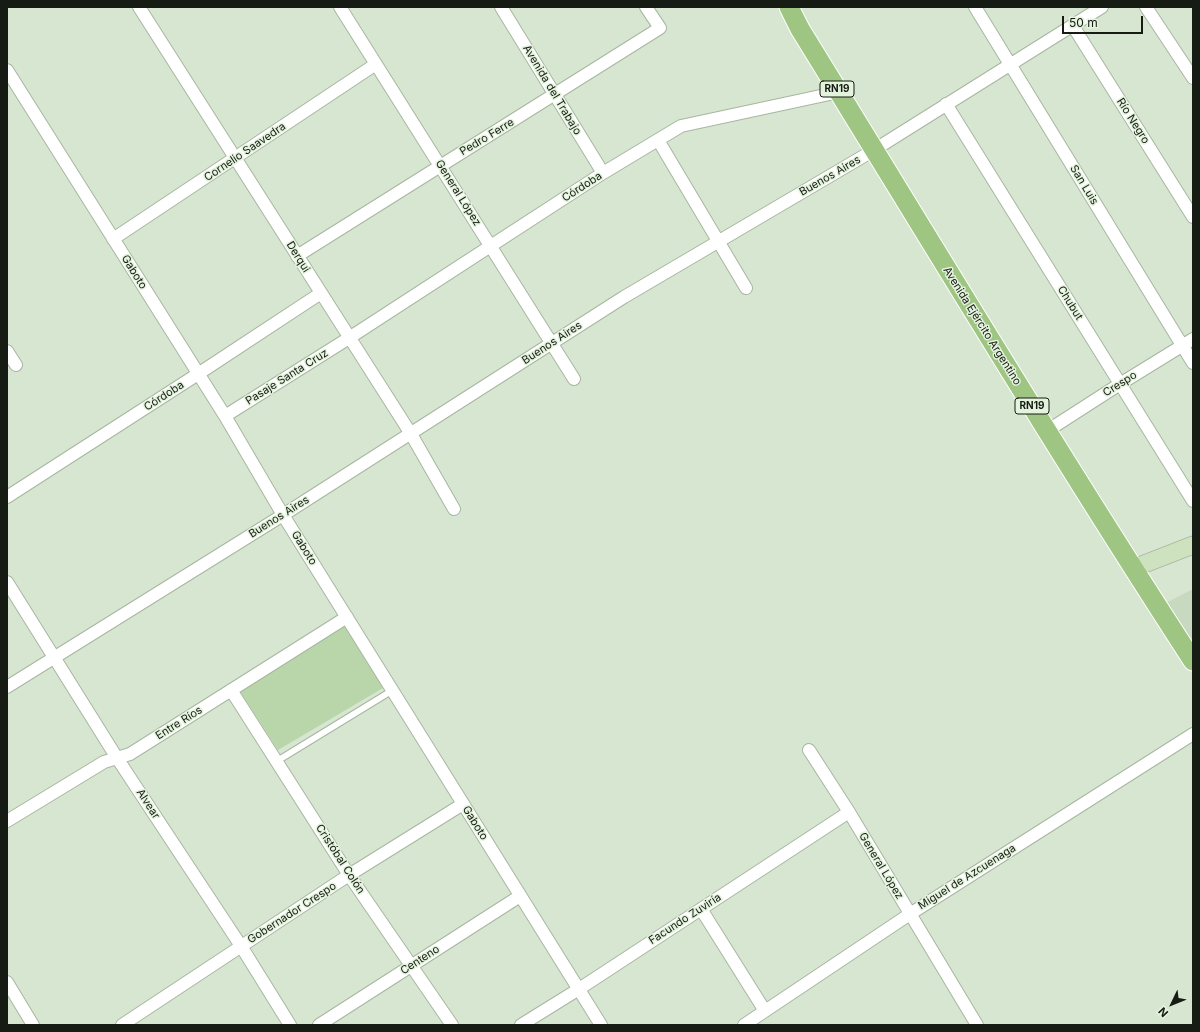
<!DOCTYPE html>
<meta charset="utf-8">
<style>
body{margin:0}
#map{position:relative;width:1200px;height:1032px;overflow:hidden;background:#d7e6d0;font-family:Inter,sans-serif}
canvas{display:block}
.frame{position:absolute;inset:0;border:8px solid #161b13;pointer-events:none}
.north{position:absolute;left:1152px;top:984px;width:40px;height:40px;-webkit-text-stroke:3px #e4f3dd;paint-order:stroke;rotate:227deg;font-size:11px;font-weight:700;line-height:16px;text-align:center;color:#161b13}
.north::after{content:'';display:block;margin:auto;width:14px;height:18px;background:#161b13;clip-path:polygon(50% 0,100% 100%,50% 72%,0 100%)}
.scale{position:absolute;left:1062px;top:16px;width:81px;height:18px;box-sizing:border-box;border:2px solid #161b13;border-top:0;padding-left:5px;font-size:12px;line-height:14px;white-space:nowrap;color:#161b13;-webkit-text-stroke:3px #e4f3dd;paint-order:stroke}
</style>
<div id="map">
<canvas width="1200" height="1032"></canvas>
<div class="frame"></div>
<div class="north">N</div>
<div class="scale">50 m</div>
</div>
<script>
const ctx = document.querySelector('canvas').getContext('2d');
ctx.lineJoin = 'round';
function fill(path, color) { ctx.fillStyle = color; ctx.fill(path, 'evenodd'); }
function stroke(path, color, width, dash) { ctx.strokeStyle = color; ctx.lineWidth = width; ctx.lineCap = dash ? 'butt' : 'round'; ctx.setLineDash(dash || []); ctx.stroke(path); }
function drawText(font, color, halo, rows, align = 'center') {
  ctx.font = font + ' Inter,sans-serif'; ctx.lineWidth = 3; ctx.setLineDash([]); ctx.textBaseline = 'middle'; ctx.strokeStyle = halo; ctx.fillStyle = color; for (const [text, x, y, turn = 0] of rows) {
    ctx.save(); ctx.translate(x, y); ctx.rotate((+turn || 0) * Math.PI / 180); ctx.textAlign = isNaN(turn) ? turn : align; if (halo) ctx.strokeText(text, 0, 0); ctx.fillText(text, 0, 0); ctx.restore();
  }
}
const built = new Path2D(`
 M1193,589v72l-35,-54z`);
const green = new Path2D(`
 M344,624l39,64 -105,62 -38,-59z`);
const lane = new Path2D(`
 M277,761l116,-71`);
const street = new Path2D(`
 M139,7l272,427 43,75
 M340,7l234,372
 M501,7l102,166
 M975,7l218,356
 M1146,7l47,71
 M1073,26l120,191
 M7,70l218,346 58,99 318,510
 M946,104l247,397
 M658,140l88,148
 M113,239l263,-175
 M297,256l363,-228 -14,-21
 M7,351l9,14
 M225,416l124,-78 254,-165 78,-47 158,-34
 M1047,431l73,-47 73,-45
 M7,497l191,-123 123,-81
 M7,582l110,176 124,188 49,79
 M7,687l276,-172 341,-218 250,-147 228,-143
 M231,690l118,185 103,150
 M809,750l40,62 128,213
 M7,821l97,-59 26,-8 217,-137
 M701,909l64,102
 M7,982l26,43
 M122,1025l227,-150 114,-71
 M319,1025l201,-129
 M521,1025l58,-36 270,-177
 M744,1025l166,-111 283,-180`);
const secondary = new Path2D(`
 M1134,568l59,-23`);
const primary = new Path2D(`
 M789,7l11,22c130,211 258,424 393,632`);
const shields = [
 [837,89,34],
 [1032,406,34]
];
const shieldNames = [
 ["RN19",837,89],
 ["RN19",1032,406]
];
const streetNames = [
 ["Avenida del Trabajo",552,90,59],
 ["Río Negro",1133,121,58],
 ["Pedro Ferre",487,137,-31],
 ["Cornelio Saavedra",245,152,-34],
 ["Buenos Aires",830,176,-30],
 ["San Luis",1084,185,59],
 ["Córdoba",582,187,-33],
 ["General López",458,193,58],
 ["Derqui",298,257,58],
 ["Gaboto",134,272,58],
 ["Chubut",1070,303,58],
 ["Avenida Ejército Argentino",982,326,58],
 ["Buenos Aires",552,343,-33],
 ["Pasaje Santa Cruz",287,377,-32],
 ["Crespo",1120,384,-32],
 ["Córdoba",164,396,-33],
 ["Buenos Aires",279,517,-32],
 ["Gaboto",304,548,58],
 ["Entre Ríos",179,723,-32],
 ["Alvear",148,804,57],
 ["Gaboto",475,823,58],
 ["Cristóbal Colón",340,859,57],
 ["General López",881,866,59],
 ["Miguel de Azcuenaga",967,877,-32],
 ["Gobernador Crespo",292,913,-33],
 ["Facundo Zuviría",685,919,-33],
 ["Centeno",420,960,-33]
];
fill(built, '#c7d9be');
fill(green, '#b8d6a9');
stroke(lane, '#a8b6a1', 8);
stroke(street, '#a8b6a1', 14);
stroke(secondary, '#a8b6a1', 19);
stroke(primary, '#fff', 21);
stroke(lane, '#fff', 6);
stroke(street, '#fff', 12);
stroke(secondary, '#cee2c0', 17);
stroke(primary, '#9ec582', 19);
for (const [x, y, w] of shields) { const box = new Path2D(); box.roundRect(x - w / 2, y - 8, w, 16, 3); ctx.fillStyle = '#e4f3dd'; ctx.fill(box); stroke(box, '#161b13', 1); }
drawText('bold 10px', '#161b13', null, shieldNames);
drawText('11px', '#161b13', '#e4f3dd', streetNames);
</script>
